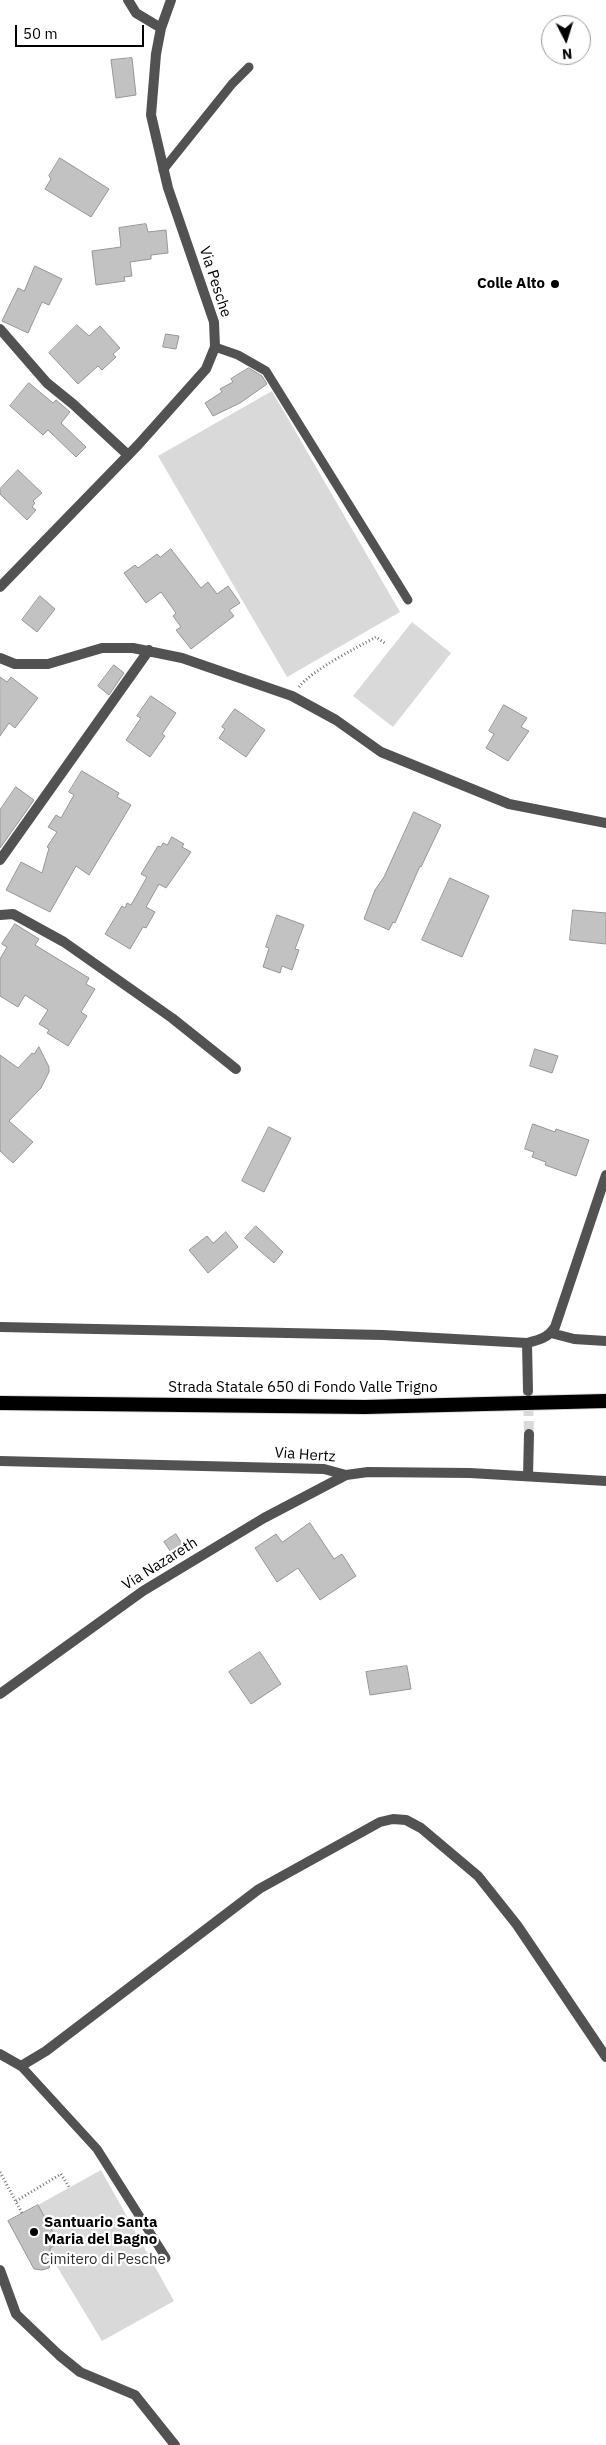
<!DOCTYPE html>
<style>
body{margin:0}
#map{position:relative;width:606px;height:2445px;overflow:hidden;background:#fff;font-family:"IBM Plex Sans",sans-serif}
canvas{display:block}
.north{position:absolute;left:541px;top:15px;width:50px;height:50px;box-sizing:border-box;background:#fff;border:1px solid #999;border-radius:50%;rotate:175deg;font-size:14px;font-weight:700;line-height:20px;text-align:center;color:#000}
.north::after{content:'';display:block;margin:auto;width:18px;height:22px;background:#000;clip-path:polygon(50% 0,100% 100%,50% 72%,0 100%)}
.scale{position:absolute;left:15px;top:25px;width:129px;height:22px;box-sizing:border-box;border:2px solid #000;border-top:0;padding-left:6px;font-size:15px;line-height:18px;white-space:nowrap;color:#000;-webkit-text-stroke:4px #fff;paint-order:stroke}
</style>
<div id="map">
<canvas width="606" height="2445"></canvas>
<div class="north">N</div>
<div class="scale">50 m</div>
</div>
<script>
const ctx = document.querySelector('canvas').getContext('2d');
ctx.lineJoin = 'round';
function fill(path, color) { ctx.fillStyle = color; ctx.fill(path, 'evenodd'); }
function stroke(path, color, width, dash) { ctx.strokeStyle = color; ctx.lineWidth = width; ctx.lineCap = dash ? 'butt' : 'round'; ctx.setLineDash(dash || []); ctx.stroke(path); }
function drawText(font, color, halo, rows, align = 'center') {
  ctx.font = font + ' "IBM Plex Sans",sans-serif'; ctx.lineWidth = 4.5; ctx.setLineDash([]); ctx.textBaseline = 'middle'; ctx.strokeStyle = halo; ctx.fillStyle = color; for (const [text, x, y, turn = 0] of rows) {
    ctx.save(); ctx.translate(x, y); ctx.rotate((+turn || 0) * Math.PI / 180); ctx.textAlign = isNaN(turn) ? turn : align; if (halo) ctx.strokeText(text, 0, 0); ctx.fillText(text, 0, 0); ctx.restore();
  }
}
const green = new Path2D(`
 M272,391l128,221 -113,65 -129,-221z
 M412,622l39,31 -58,74 -40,-31z
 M101,2170l73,131 -72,40 -55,-91 12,-7 -21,-38z`);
const building = new Path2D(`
 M132,58l4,37 -20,3 -5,-38z
 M60,158l49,31 -18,28 -46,-28 6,-10 -2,-3z
 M146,224l2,8 18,-2 2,23 -17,2v4l-21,3 2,14 -8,1 1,4 -29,4 -4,-34 29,-4 -2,-19z
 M35,266l27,13 -13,26 -7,-3 -14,31 -26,-12 16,-33 6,3z
 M77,325l12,11 11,-10 20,22 -7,6 3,3 -14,13 -4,-4 -20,18 -29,-31z
 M166,334l13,2 -3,13 -13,-2z
 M249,368l13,8 5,8 -27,19 -27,13 -8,-13 17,-11 -2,-3 13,-7 -2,-3z
 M29,383l24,20 3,-3 14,12 -9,11 25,24 -10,10 -28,-27 -5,5 -33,-29z
 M18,470l24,23 -9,8 2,2 -3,4 4,3 -9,10 -27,-26v-5z
 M171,549l30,39 7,-6 9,12 11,-8 12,17 -11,7 5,6 -43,33 -15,-19 5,-3 -8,-11 3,-3 -15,-21 -15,11 -22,-30 11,-8 3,3 19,-14 3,3z
 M40,596l15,13 -18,23 -15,-12z
 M114,665l10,8 -15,22 -11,-9z
 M0,677l7,5 4,-5 27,21 -23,30 -6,-5 -9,13z
 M151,696l25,17 -14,21 3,2 -15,21 -24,-17 15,-22 -4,-2z
 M504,705l23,13 -6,9 8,4 -21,30 -22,-13 8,-14 -5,-3z
 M235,709l30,21 -19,27 -27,-19 6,-9 -3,-2z
 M82,771l37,22 -2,4 14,8 -42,70 -13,-9 -26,46 -44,-22 15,-28 21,11 7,-25 -2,-1 10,-15 -9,-5 8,-12 5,3 13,-23 -5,-3z
 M16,787l18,13 -34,48v-38z
 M414,812l27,13 -20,42 -1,-1 -25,57 -2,-1 -4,8 -25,-11 11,-29 9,-13z
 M172,837l12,7 -2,3 9,5 -25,36 -7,-4 -13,23 9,5 -9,16 -3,-1 -13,22 -25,-15 17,-28 3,2 2,-5 4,2 16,-28 -6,-3 17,-28 3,1 2,-4 4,2z
 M450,878l39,18 -27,61 -40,-17z
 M573,910l33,3v31l-36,-4z
 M277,915l27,10 -9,24 4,1 -7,20 -10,-4 -2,7 -17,-6 6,-19 -3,-1z
 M15,924l24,15 -4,6 54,33 -3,6 9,5 -14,23 6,4 -19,30 -21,-13 2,-3 -10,-6 9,-14 -23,-15 -7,12 -18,-11v-37l7,-12 -5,-3z
 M39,1047l10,20v5l-8,16 -32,33 24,21 -20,21 -13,-12v-96l18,13 14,-15 2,1z
 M535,1049l23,7 -6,17 -22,-7z
 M533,1124l22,8 1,-3 33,11 -13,36 -31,-11 1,-3 -14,-5 2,-5 -9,-3z
 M269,1127l22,11 -27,54 -22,-11z
 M256,1226l27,26 -9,11 -29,-25z
 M226,1232l12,15 -30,26 -19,-23 18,-14 6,7z
 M310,1523l24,36 8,-5 14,22 -36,24 -22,-32 -21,14 -22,-34 21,-14 6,8z
 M176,1534l8,13 -11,8 -9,-13z
 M260,1652l21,32 -30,20 -22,-32z
 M407,1666l4,23 -41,6 -4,-23z
 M38,2205l21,38 -9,5 1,14 -2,6 -7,2 -8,-1 -26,-48z`);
const minorTunnel = new Path2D(`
 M528,1391l1,43`);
const path = new Path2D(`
 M299,687c13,-17 57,-39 77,-50l10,7
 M0,2172l22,41
 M16,2201l45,-27 8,13`);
const service = new Path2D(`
 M163,170l69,-86 17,-17
 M215,347l23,8 28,16 142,229
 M21,2066l76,83 69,109`);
const minor = new Path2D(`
 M0,329l47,54 26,21 55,51
 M0,658l15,6h33l54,-16h31l49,10 110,38 44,24 45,32 128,52 97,19
 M0,860l149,-210
 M0,915l13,-1 51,28 108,76 64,51
 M0,1327l383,8 144,8
 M551,1333l23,6 32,2
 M528,1391l-1,-48c12,-3 21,-5 28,-16l51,-152
 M0,1461l324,8 22,6
 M528,1476l1,-42
 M0,2054l21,12 25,-15 213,-162 121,-67 13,-3 13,1 15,8 57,48 39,49 89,132
 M0,2270l16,44 43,41 21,17 55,23 40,50`);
const tertiary = new Path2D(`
 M128,0l8,13 25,15
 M0,587l138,-142 68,-76 9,-22 -1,-25 -46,-134 -17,-73 5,-61 5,-26 10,-28
 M0,1694l143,-103 121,-73 82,-43 22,-3 102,1 136,8`);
const trunk = new Path2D(`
 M0,1403l365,4 241,-6`);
const markers = [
 [555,284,5,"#000"],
 [34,2232,5,"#000"]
];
const streetNames = [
 ["Via Pesche",215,282,72],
 ["Strada Statale 650 di Fondo Valle Trigno",303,1388],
 ["Via Hertz",305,1455,4],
 ["Via Nazareth",160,1564,-32]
];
const poiNames = [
 ["Colle Alto",545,284],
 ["Santuario Santa",44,2223,"left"],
 ["Maria del Bagno",44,2240,"left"]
];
const parkNames = [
 ["Cimitero di Pesche",103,2260]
];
fill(green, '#d9d9d9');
fill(building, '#c2c2c2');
stroke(building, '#969696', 1);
stroke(minorTunnel, '#d9d9d9', 10, [10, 5]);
stroke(trunk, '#dbdbdb', 16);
stroke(path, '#747474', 3, [1, 2.5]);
stroke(service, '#525252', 9);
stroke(minor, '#525252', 10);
stroke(tertiary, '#525252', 10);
stroke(trunk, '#000', 14);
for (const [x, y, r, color] of markers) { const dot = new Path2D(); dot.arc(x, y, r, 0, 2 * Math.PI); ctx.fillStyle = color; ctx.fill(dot); stroke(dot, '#fff', 2); }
drawText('15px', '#000', '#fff', streetNames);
drawText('bold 15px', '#000', '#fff', poiNames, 'right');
drawText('15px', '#303030', '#fff', parkNames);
</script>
